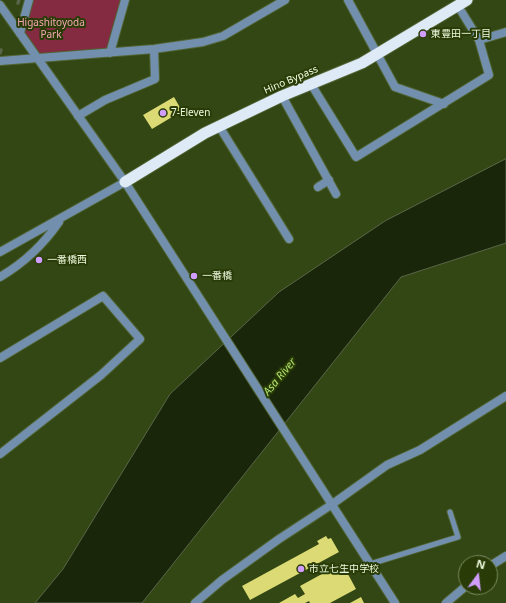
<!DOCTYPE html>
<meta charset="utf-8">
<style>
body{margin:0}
#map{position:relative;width:506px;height:603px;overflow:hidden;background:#334714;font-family:"Noto Sans",sans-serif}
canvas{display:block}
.north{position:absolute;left:458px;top:555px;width:40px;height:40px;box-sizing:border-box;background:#293c07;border:1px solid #77885d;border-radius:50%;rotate:15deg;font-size:11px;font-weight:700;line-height:16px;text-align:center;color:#edfade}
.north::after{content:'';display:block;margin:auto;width:14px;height:18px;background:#d19dfe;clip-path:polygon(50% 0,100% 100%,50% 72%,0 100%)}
</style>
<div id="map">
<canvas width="506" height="603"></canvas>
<div class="north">N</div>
</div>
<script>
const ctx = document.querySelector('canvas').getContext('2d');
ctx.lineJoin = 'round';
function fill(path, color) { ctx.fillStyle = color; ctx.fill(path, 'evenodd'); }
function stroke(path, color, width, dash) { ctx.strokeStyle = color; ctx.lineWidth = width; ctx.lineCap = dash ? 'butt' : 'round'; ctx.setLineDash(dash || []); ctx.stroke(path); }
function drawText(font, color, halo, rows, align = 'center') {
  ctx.font = font + ' "Noto Sans","Noto Sans JP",sans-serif'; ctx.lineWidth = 4; ctx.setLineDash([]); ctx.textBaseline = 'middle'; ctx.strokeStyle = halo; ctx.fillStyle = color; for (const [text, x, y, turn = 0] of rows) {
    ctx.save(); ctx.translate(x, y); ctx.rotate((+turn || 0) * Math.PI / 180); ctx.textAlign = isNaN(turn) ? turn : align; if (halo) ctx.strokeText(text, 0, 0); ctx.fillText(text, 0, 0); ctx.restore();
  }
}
const green = new Path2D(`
 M29,0h96l-15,53 -73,5 -17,-25z`);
const water = new Path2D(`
 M506,159v84l-105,34 -259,326h-107l28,-34 107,-175 109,-102 106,-71z`);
const stream = new Path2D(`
 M18,3l1,-3
 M0,53l1,-3`);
const building = new Path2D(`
 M174,97l8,14 -30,18 -9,-14z
 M326,536l2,3 3,-1 8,14 -89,48 -8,-14 77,-42 -2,-3z
 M342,563l14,26 -26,14h-20l-1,-2 -4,2h-26l16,-9 3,4 7,-4 -5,-8z
 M361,597l3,6h-14z`);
const service = new Path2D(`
 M370,564l88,-27 -8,-25`);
const minor = new Path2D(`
 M348,0l47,87 49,17
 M20,33l9,-33
 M479,40l27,-8
 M110,53l15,-53
 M0,61l154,-12 49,-7 20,-6 62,-36
 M311,84l45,73 133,-82 -10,-35 -21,-34
 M282,96l54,98
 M78,116l27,-16 50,-21 -1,-30
 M219,126l70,113
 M318,187l11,-7
 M0,358l103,-62 37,43 -39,36 -101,79
 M490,566l16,-10
 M195,603l27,-23 57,-41 52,-34 56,-40 33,-15 86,-54
 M446,603l20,-17`);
const tertiary = new Path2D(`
 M0,5l125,177 270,421
 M0,252l125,-70
 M0,277c24,-14 43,-32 59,-55`);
const trunk = new Path2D(`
 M125,182l80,-49 77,-37 80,-33 105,-63`);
const markers = [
 [423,34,4,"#d19dfe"],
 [163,113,4,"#d19dfe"],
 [39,260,4,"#d19dfe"],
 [194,276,4,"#d19dfe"],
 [301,569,4,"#d19dfe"]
];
const parkNames = [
 ["Higashitoyoda",51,23],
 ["Park",51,35]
];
const poiNames = [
 ["東豊田一丁目",431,34],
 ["7-Eleven",171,113],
 ["一番橋西",47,260],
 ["一番橋",202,276],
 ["市立七生中学校",309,569]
];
const streetNames = [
 ["Hino Bypass",291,80,-23]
];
const waterNames = [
 ["Asa River",280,377,-50]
];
fill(green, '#842b42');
fill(water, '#1a2609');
stroke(water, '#596649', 1);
stroke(stream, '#596649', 3.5);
fill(building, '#dbda75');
stroke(service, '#516434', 7);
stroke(minor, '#516434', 10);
stroke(tertiary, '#516434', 10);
stroke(trunk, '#516434', 13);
stroke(service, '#7290ae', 5);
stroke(minor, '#7290ae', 8);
stroke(tertiary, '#7290ae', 8);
stroke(trunk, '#deeaf6', 11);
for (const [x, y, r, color] of markers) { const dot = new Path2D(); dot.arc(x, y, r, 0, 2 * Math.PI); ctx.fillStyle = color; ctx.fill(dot); stroke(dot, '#293c07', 1.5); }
drawText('10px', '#f3a6b3', '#293c07', parkNames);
drawText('10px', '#edfade', '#293c07', poiNames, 'left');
drawText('10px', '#edfade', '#293c07', streetNames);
drawText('italic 11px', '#b3e36f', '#293c07', waterNames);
</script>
